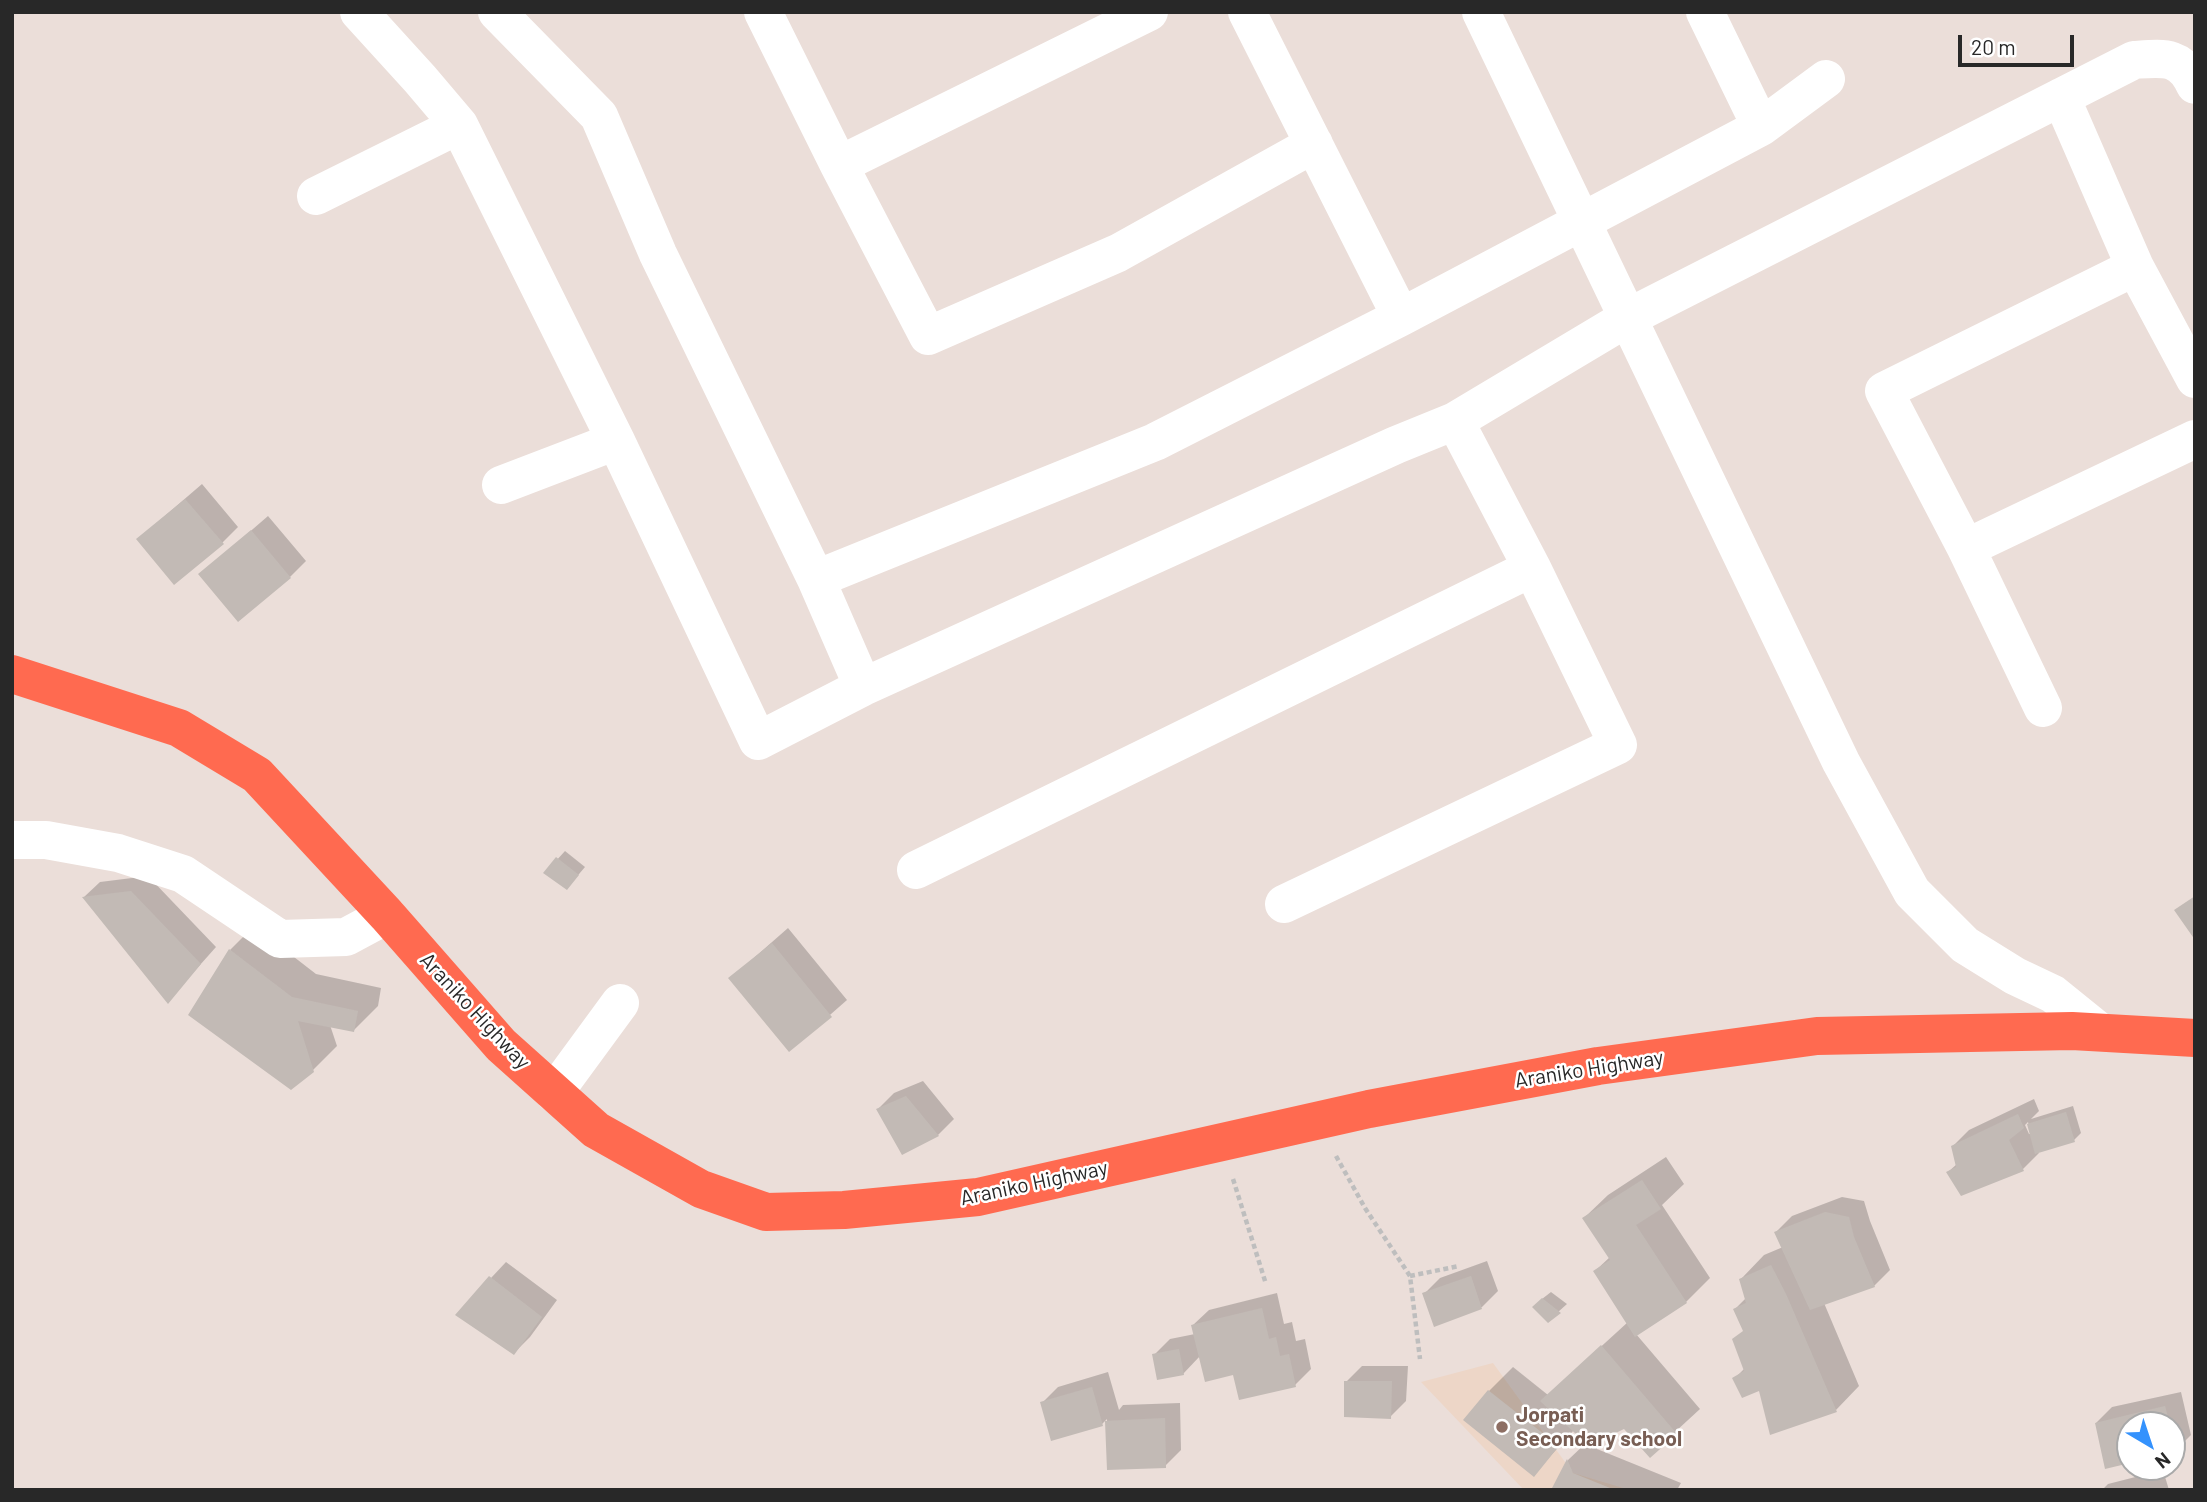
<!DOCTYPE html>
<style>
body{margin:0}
#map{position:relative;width:2207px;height:1502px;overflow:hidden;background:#ebded9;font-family:Barlow,sans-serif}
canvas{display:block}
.frame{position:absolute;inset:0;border:14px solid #282828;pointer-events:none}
.north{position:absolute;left:2116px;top:1411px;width:70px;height:70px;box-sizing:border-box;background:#fff;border:2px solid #a9a9a9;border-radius:50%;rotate:141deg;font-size:19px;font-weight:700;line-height:28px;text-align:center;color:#282828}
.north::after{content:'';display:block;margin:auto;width:24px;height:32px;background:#3492fd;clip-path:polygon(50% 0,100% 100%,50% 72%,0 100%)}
.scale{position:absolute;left:1958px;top:35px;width:116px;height:32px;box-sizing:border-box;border:4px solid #282828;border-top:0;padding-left:9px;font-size:21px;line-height:24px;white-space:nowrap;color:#282828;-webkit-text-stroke:5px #fff;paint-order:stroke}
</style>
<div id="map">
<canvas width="2207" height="1502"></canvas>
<div class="frame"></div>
<div class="north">N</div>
<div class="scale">20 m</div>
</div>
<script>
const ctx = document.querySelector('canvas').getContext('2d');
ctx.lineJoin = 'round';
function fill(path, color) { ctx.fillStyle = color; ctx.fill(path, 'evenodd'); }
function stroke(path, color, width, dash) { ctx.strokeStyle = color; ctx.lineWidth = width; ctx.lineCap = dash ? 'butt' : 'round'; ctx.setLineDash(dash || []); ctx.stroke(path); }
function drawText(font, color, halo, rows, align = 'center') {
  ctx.font = font + ' Barlow,sans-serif'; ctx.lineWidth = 5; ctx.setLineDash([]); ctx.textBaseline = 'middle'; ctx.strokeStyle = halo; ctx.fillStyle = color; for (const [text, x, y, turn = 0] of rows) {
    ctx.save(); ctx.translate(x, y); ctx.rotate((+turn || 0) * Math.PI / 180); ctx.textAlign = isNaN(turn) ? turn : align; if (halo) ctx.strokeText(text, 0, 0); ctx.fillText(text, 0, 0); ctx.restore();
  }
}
const education = new Path2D(`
 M1493,1363l80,110 57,17h-106l-103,-108z`);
const shadow = new Path2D(`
 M202,484l36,43 -16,16 -84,-4z
 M268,516l38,45 -16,16 -89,-3z
 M565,851l20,16 -11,13 -29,-7z
 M148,876l68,71 -48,54 -84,-104 16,-15z
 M254,926l62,48 65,14 -3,18 -24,24 -24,-5 7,21 -24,24 -83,-120z
 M788,928l59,72 -57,50 -59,-72z
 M923,1081l31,38 -16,16 -35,18 -25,-44 16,-16z
 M2034,1099l5,12 -8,8 42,-13 8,27 -7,7 -36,11 1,2 -16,16 -62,25 -13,-22 9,-8 -4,-18 16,-16zM2028,1122l3,12h-2l-4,-9z
 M1666,1157l18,27 -22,21 48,73 -24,24 -50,32 64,75 -50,46 -26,-28 -30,15 3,7 84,34 -4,7h-124l15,-30 19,-18 -13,-12 -40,44 -68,-54 23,-29 24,-24 35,28 80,-73 -33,-51 15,-14 -26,-39 24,-23z
 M1842,1197l22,4 6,20 20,49 -16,16 -50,17 35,83 -23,24 -102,-31 11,-11 -1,-38 -9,-21 11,-11 -5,-19 23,-24 19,-8 -7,-15 16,-16z
 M1487,1261l11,30 -16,16 -47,17 -11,-30 16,-16z
 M506,1262l51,38 -27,37 -16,16 -23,-75z
 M1551,1292l16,12 -19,17 -6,-22z
 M1277,1293l7,31 8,-2 4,19 9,-2 6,30 -16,16 -61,-13 -34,-16 -17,18 -29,-19 16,-16 25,-5 -2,-9 16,-15z
 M1362,1366h46l-2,35 -16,16 -44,-35z
 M1108,1372l11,38 4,-5 57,-2 1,47 -16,16 -56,2 -2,-49 -5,5 -60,-21 16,-16z
 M2181,1392l10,43 -16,16h-3v-26h-42v36l-34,-38 16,-16z
 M2163,1470l6,20h-67l6,-6z`);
const building = new Path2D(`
 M185,499l39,45 -50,41 -38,-46z
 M251,530l40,48 -53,44 -40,-48z
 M556,857l23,18 -12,15 -24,-17z
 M131,891l70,73 -33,40 -86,-107z
 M2195,896v44l-21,-30z
 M772,943l60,74 -43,35 -61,-74z
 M229,949l63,48 66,14 -4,21 -56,-11 16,51 -23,18 -103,-75z
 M906,1096l33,40 -37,19 -26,-46z
 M2066,1112l9,30 -40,12 -8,-30z
 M2018,1114l6,14 -15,12 15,31 -63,25 -15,-24 10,-5 -5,-21z
 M1642,1180l19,29 -25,16 51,78 -52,34 -42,-66 17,-11 -28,-42z
 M1825,1212l24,5 5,20 21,50 -65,23 -36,-78z
 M1771,1265l15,29 51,118 -67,23 -11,-44 -17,7 -10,-20 12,-7 -12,-32 11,-8 -10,-22 13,-6 -7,-24z
 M489,1276l53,41 -28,38 -59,-40z
 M1471,1276l11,33 -48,18 -12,-34z
 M1542,1298l19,15 -13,10 -16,-16z
 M1262,1308l7,31 7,-2 4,19 9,-2 7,33 -57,13 -6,-25 -28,7 -14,-57z
 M1601,1345l76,89 -27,24 -26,-29 -35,17 -49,-45z
 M1179,1349l5,26 -27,5 -5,-26z
 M1344,1381h48l-1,38 -47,-2z
 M1092,1387l11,39 -52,15 -11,-39z
 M1488,1390l71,56 -25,31 -71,-57z
 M2165,1406l5,19h-40v38l-25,6 -10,-46z
 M1165,1418l1,50 -59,2 -2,-49z
 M1567,1459l6,14 42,17h-64z`);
const path = new Path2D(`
 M1336,1156l29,52 45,68 10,83
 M1233,1179l33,105
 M1410,1276l49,-10`);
const minor = new Path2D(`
 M359,12l61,67 39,46 157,316 142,300 105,-54 533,-242 59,-24 174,-104 505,-257c30,-2 47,-5 61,25
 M497,12l102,104 59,138 158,325 47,108
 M763,12l76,153 89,171 190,-83 196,-109
 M1247,12l154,305
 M1481,12l360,750 71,130 53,53 50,31 38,18 47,38
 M1705,12l56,115
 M2061,97l74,170 60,112
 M839,165l310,-153
 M316,196l143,-71
 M501,485l115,-44
 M1966,548l229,-109
 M816,579l339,-137 246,-125 360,-190 65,-48
 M2043,708l-77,-160 -82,-157 251,-124
 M12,840h34l72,13 65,21 97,65 66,-2 41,-22
 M916,870l616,-302
 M1284,904l334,-159 -86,-177 -77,-147
 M554,1093l66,-90`);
const highway = new Path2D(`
 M12,674l167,54 78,47 130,140 114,130 95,85 105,59 65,23 78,-2 134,-13 391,-88 229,-43 219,-30 255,-5 123,7`);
const markers = [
 [1502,1427,7,"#8d6e63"]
];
const streetNames = [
 ["Araniko Highway",475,1011,47],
 ["Araniko Highway",1589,1069,-9],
 ["Araniko Highway",1034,1183,-12]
];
const educationNames = [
 ["Jorpati",1516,1415],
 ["Secondary school",1516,1439]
];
fill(education, '#edd6c7');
fill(shadow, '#0003');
fill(building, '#c2bab5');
stroke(path, '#bebebe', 4.5, [5, 3.5]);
stroke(minor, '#fff', 38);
stroke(highway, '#ff6a50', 38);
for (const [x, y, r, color] of markers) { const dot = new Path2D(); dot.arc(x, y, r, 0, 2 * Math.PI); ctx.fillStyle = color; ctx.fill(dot); stroke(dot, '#fff', 2.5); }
drawText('21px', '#282828', '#fff', streetNames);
drawText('bold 21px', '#785e54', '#fff', educationNames, 'left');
</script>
